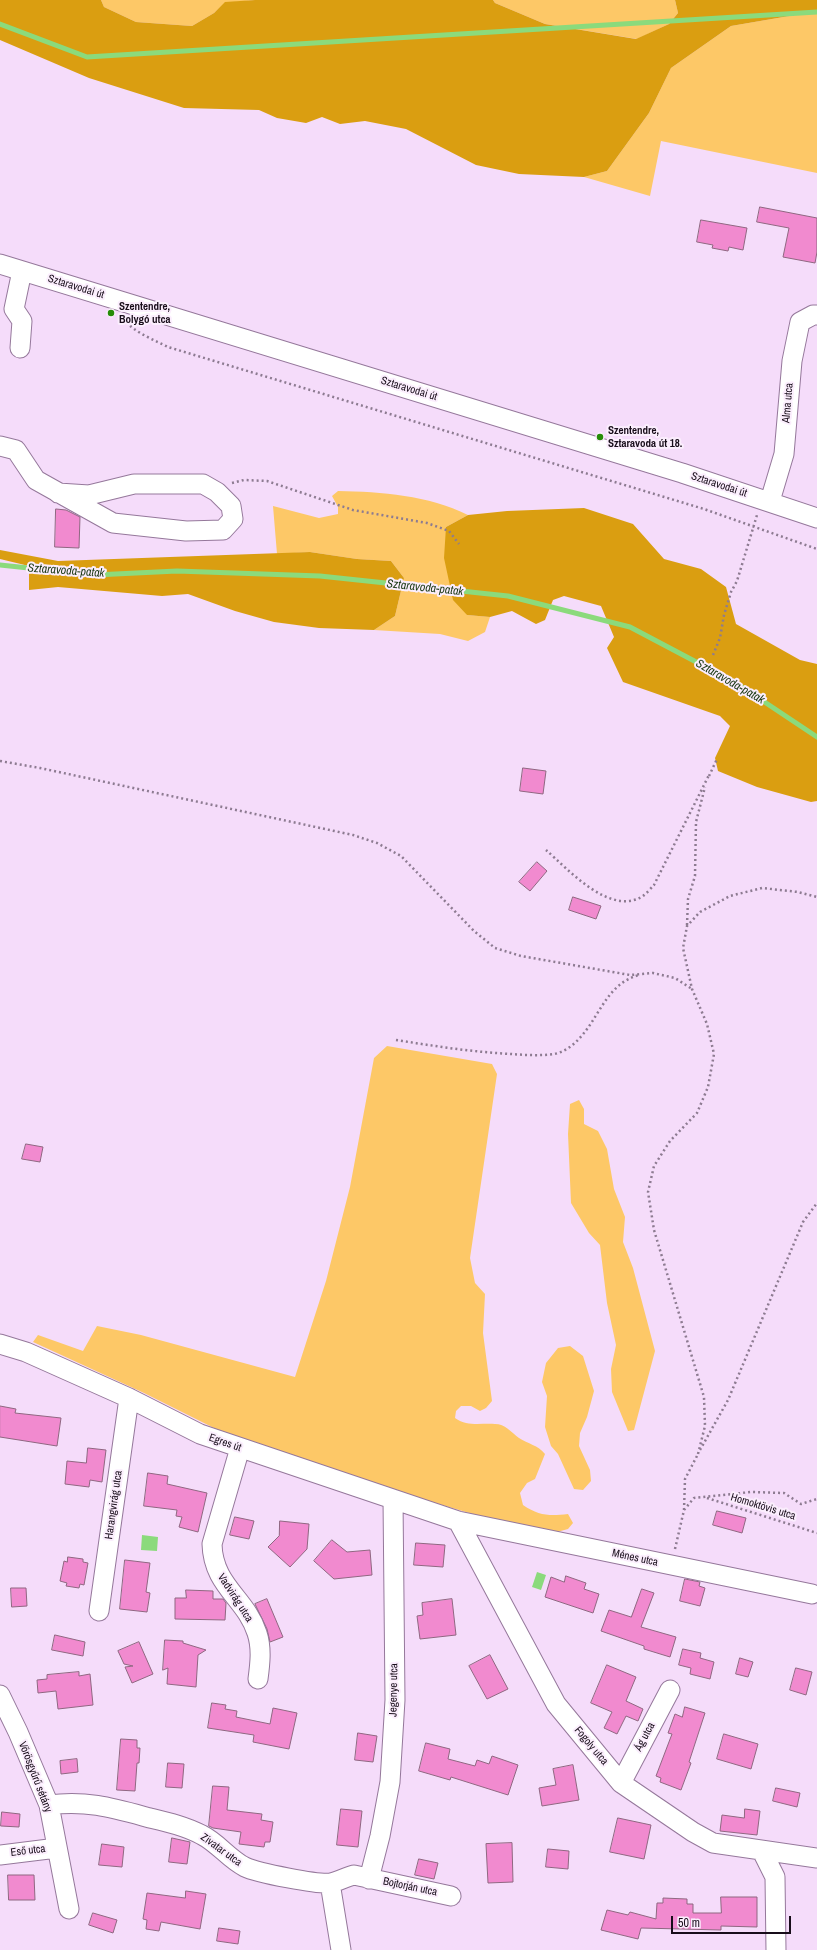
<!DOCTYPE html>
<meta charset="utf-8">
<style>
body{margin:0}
#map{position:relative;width:817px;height:1950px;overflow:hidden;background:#f5dcfa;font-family:"Archivo Narrow",sans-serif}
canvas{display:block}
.scale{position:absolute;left:671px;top:1916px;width:120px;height:18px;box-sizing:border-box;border:2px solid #180d1a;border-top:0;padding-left:5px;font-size:12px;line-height:14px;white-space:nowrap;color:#180d1a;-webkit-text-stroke:3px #fbeefd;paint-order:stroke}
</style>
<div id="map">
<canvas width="817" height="1950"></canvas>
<div class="scale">50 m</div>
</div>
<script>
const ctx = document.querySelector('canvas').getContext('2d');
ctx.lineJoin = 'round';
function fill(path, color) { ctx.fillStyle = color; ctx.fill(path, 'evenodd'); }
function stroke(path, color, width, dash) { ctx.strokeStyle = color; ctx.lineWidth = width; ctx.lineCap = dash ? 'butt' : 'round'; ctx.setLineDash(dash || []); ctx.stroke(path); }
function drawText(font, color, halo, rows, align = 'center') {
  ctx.font = font + ' "Archivo Narrow",sans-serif'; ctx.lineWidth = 4; ctx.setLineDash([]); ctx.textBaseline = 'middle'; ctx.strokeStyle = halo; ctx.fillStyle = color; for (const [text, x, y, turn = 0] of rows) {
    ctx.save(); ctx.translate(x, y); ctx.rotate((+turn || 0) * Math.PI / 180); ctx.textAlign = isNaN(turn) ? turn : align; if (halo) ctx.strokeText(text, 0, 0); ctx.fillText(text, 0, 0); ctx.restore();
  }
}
const green = new Path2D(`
 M101,0h154l-30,3 -11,10 -22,13 -56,-4 -32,-15z
 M493,0h182l3,13 -9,11 -32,15 -92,-15 -50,-21z
 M801,14h16v159l-156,-32 -11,55 -66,-19 23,-6 42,-58 22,-45 60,-42z
 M338,491c44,1 90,4 130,24l-22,12 21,88 23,2 -5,15 -17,9 -28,-7 -66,-4 21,-14 9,-38 -13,-17 -34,-2 -47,-7 -33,2 -4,-48 46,12 19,-4v-7l-6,-11z
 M387,1046l105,18 5,10 -27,184 5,25 10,11 -2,39 9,68 -6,7 -6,3 -9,-5h-10l-5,5 -1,7c13,9 25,5 40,6 10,0 16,8 24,14 9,6 19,7 26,16l-10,25 -8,4 -7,10 3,12c16,11 27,11 45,9l5,9 -5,6 -11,3 -81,-17 -98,-29 -136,-44 -98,-49 -111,-51 5,-7 45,16 14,-25 44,9 154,42 31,-96 24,-94 24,-129z
 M579,1100l5,9v15l14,7 9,18 7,40 11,28 -2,25 10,26 22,83 -21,79 -6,1 -16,-39 -1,-23 5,-24 -9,-42 -7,-58 -11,-12 -18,-30 -3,-69 2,-30z
 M570,1346l13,10 11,35 -7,26 -7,16 -1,13 11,24 1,11 -8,9 -9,-1 -16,-35 -7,-8 -6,-19 2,-31 -5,-14 4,-19 12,-15z`);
const forest = new Path2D(`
 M0,0h101l3,7 32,15 56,4 22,-13 11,-11 30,-2h238l2,3 50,21 91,15 33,-15 9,-11 -3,-13h142v14h-16l-70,12 -60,42 -22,45 -42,58 -23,6 -65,-3 -43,-9 -70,-36 -41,-8 -25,3 -18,-7 -16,6 -29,-5 -18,-8 -75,-2 -95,-30 -89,-38z
 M584,508l49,16 31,35 37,10 25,18 10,37 64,36 17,4v137l-6,1 -54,-15 -39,-16 -3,-13 15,-32 -10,-10 -97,-34 -16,-34 7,-11 -13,-31 -37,-10 -11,4 -8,20 -9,4 -24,-13 -22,6 -23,-2 -14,-15 -9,-42 2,-31 22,-12 39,-4z
 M0,550l58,11 252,-9 47,7 34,2 13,17 -9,38 -21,14 -55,-2 -45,-6 -39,-11 -47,-17 -26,2 -104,-9 -29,3v-24l-29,-7z`);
const water = new Path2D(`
 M142,1535l16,2 -1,14 -16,-1z
 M537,1572l9,3 -5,15 -9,-3z`);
const stream = new Path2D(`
 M0,24l87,33 730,-45
 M0,565l95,10 82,-4 143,5 188,20 122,31 106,56 81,54`);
const building = new Path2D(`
 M760,207l57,11v34l-2,11 -32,-6 6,-29 -32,-6z
 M701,220l46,8 -4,22 -14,-3 -1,4 -16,-3 1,-3 -16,-3z
 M56,509l10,1 14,7 -1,31 -24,-1z
 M523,768l23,3 -3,23 -23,-3z
 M537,862l10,9 -17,20 -11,-9z
 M573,897l28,9 -5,13 -27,-9z
 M26,1144l17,3 -3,15 -18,-3z
 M0,1406l16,3 -1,4 46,5 -4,28 -57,-9z
 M88,1448l18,2 -4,32 -12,-2 -1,7 -24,-3 2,-23 19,2z
 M148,1473l20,3 -1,8 40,9 -9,39 -19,-5 3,-10 -6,-1 1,-6 -33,-4z
 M717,1511l29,7 -4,15 -29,-8z
 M235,1517l19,4 -5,18 -19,-4z
 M280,1521l29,3 -2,25 -17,18 -22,-20 11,-11z
 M332,1540l15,12 23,-2 2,25 -38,4 -20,-18z
 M416,1543l29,2 -2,22 -29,-2z
 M68,1557l15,2v3l5,1 -4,22 -4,-1 -1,4 -13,-2 1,-3 -7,-2 4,-20 3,1z
 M125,1560l25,3 -4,29 4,1 -3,19 -27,-3z
 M566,1576l20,7 -2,6 15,5 -6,19 -48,-16 6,-20 13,5z
 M685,1579l15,3 -1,4 6,2 -5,18 -20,-5z
 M11,1588h15l1,18 -15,1z
 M642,1589l12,4 -13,34 35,10 -6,20 -26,-8v-3l-43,-15 8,-21 22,7z
 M186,1590l27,1v8h10l3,4 -1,17 -50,-1v-21h11z
 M267,1599l16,38 -13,5 -3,-13 -12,-25z
 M452,1599l4,36 -36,4 -3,-23 6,-1 -1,-12z
 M55,1635l30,7 -2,14 -31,-6z
 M165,1640l18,1v2l23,7 -8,5 -2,32 -29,-3 1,-16 -5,2z
 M139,1642l14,32 -21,9 -7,-16 8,-1 -9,-2 -6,-13z
 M683,1649l18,4 -1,5 14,4 -4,17 -20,-5 1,-6 -12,-3z
 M490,1655l18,34 -21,10 -18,-33z
 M740,1658l13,4 -5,15 -12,-3z
 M607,1665l29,12 -10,24 17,8 -5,12 -12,-5 -9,18 -13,-6 8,-16 -21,-9z
 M796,1668l16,4 -6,23 -16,-5z
 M79,1672v4l11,-2 3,31 -35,4 -2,-18 -18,2 -1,-13 10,-1v-4z
 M212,1703l14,2 -1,4 12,2 -1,6 34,7 3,-16 24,5 -8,36 -36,-7 1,-7 -46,-7z
 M685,1707l20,6 -16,49 2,1 -10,27 -21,-8 1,-4 -5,-2 16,-42 -4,-1 7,-19 7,3z
 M358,1733l19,3 -4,26 -18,-2z
 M724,1734l34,10 -7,25 -34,-10z
 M121,1739l16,1v8h3l-1,15h-2l-2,28 -18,-1z
 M426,1743l24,6 -2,10 27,7 2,-6 12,4 3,-8 26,9 -10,30 -57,-18 -1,3 -31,-9z
 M77,1759l1,13 -17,2 -1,-13z
 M168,1763l16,1 -2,24 -16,-1z
 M573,1765l6,35 -37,6 -3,-18 17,-3 -3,-16z
 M213,1786l16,1 -2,23 35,4 -1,6 12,2 -3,20h-5l-1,5 -25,-3 2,-12 -28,-4 -4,-2z
 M776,1788l24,5 -3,14 -24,-6z
 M341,1809l21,2 -4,36 -21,-2z
 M745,1809l15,2 -3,24 -37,-4 2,-16 22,3z
 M2,1812l18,2 -1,13 -18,-1z
 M618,1818l33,7 -7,34 -34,-7z
 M172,1838l18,4 -3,22 -18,-2z
 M512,1843l1,39 -25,1 -2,-39z
 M102,1844l22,3 -2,20 -23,-2z
 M548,1849l21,2 -1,18 -22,-2z
 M419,1859l19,4 -4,16 -19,-4z
 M8,1875h26l1,25h-26z
 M186,1891l20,3 -6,35 -39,-7 -2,9 -13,-2 1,-9 -4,-1 4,-26 38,5z
 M721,1897h36v30l-36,-1v4l-80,-2 -3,11 -37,-9 6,-20 21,5 2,-3 26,7 1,-16h6v-5l24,1v5h6v9h28z
 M93,1913l24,7 -4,13 -24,-8z
 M219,1928l21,3 -2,13 -21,-3z`);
const path = new Path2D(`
 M127,322c5,9 31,20 41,25l536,162 113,40
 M232,483l12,-3 23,1 86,29 74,13 22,8 10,13
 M713,655l7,-17 4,-23 7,-23 6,-11 20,-66
 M0,761l40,7 313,67 24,8 24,13 73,75 21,17 26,8 109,19 23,-2 22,5 17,11
 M709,776l8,-17
 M546,850c22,19 64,67 97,46 4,-3 8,-8 11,-11l55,-110
 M687,925l1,-26 7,-23 1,-54 9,-35
 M396,1040c38,6 76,12 115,14 14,1 29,2 43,0 12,-2 22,-11 30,-21 17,-21 25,-50 55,-58
 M700,1450l28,-50 75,-178 14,-19
 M698,1454l7,-28 -1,-29 -50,-167 -6,-38 6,-26 16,-25 27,-28 11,-26 6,-33 -7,-30 -15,-35 -9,-41 4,-22 13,-14 30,-16 32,-8 36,4 19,5
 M707,1498l110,35
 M684,1510l10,-12 57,-6 33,1 17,11 16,-5
 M675,1549l9,-39 1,-31 13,-25`);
const minor = new Path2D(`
 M0,264l682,209 135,45
 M20,348l2,-27 -8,-12 8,-38
 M0,446l16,4 20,30 77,43 73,8 37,-1 10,-11 -2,-13 -14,-14 -14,-8h-69l-45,11 -31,-2
 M770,501l14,-47 8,-93 8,-39 13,-7h4
 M0,1344l26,8 103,46 71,36 258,87 354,73
 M240,1448l-28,96c1,42 34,54 45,89 5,15 3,31 1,46
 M458,1521l98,183 65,79 72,49 20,11 104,15
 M99,1611l30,-213
 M0,1695l18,37 31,73 20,104
 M621,1783l49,-93
 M49,1805c38,-5 64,3 101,13 17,4 35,8 52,17 16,8 27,24 43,32 12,6 75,18 86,16 8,-2 15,-6 23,-8l97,21
 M762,1851l13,26 1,73
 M0,1855l57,-7
 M369,1879l11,-43 10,-54 5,-82 -2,-201
 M330,1883l11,67`);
const markers = [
 [111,313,4,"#268c07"],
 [600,437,4,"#268c07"]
];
const streetNames = [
 ["Sztaravodai út",76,287,17],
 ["Sztaravodai út",409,389,17],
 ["Alma utca",788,403,-85],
 ["Sztaravodai út",719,485,18],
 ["Egres út",225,1443,19],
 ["Harangvirág utca",114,1505,-82],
 ["Homoktövis utca",763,1507,17],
 ["Ménes utca",635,1558,12],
 ["Vadvirág utca",235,1598,57],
 ["Jegenye utca",394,1690,-89],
 ["Ág utca",645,1737,-62],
 ["Fogoly utca",591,1746,50],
 ["Vörösgyűrű sétány",35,1777,69],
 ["Zivatar utca",221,1850,36],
 ["Eső utca",28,1851,-7],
 ["Bojtorján utca",410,1887,12]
];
const poiNames = [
 ["Szentendre,",119,307],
 ["Bolygó utca",119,320],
 ["Szentendre,",608,431],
 ["Sztaravoda út 18.",608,444]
];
const waterNames = [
 ["Sztaravoda-patak",66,571,4],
 ["Sztaravoda-patak",425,588,6],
 ["Sztaravoda-patak",730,682,30]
];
fill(green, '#fdc867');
fill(forest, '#da9e11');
fill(water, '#8bda7c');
stroke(stream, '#8bda7c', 5);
fill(building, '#f18acf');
stroke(building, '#8f6781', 1);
stroke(minor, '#95789b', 21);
stroke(path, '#8d7b91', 2.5, [2, 3]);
stroke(minor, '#fff', 19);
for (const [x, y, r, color] of markers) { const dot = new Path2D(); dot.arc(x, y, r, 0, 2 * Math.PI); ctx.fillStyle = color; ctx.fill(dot); stroke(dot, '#fbeefd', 1.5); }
drawText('11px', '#180d1a', '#fbeefd', streetNames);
drawText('bold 11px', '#180d1a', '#fbeefd', poiNames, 'left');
drawText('italic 12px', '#1a3914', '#fbeefd', waterNames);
</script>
